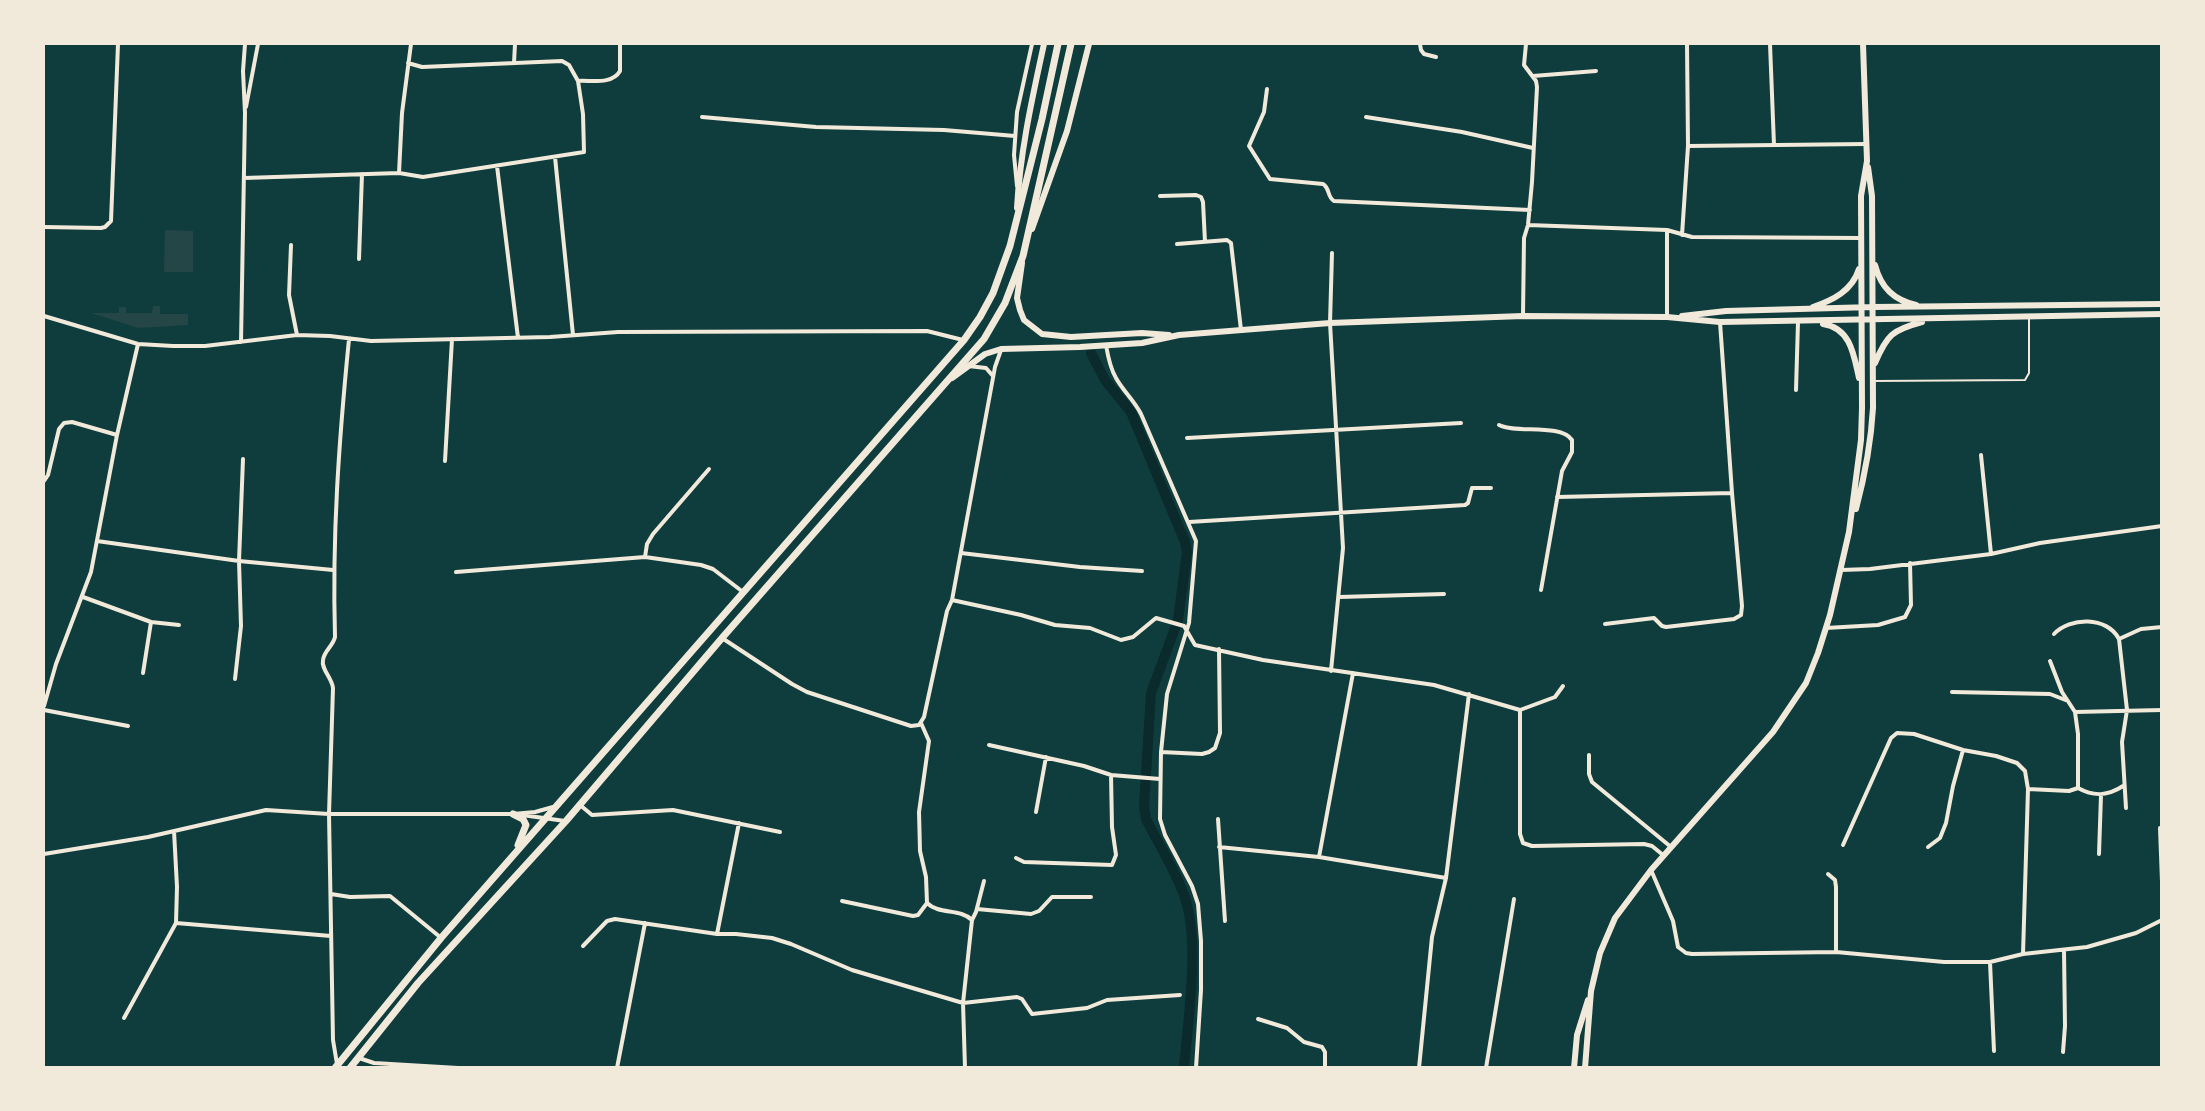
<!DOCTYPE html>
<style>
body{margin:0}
#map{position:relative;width:2205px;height:1111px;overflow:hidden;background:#0f3d3e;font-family:Poppins,sans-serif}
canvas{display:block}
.frame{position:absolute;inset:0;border:45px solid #f1e9da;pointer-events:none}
</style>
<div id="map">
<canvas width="2205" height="1111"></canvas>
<div class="frame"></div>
</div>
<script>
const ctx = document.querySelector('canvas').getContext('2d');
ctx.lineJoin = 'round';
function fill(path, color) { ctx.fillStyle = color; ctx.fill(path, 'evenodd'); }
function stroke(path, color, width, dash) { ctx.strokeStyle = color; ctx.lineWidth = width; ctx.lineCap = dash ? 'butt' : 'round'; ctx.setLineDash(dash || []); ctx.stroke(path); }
const green = new Path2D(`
 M165,230l28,1v41h-29z
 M153,306h7v8h28v11l-50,3 -47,-15h28v-6h7v6h26z`);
const canal = new Path2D(`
 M1091,353l14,27 26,32 54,130 2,10 -9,68 -27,73 -7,114 2,12c13,26 30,52 39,79 15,44 3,122 -1,170`);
const service = new Path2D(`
 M1873,381l152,-1 4,-7v-56`);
const minor = new Path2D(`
 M1420,44l1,6 3,4 12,3
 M1770,44l4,101
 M408,63l14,4 140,-6 7,4 9,16c13,-1 34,4 42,-10v-27
 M514,63l1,-19
 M1533,76l63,-5
 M1267,89l-3,23 -15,34 21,33 53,5c7,4 4,13 11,17l196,9
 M246,107l12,-63
 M702,117l114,10 128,3 71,6
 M1366,117l96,15 71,16
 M1688,146l178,-2
 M555,157l18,178
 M497,166l21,172
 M399,173l3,-60 9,-69
 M244,178l155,-5 24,4 161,-25 -1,-38 -5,-33
 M1017,186l-3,-31 3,-43 15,-68
 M1160,196l36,-1 5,2 2,5 2,40
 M1528,225l139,5 25,7 169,1
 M44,227l57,1 4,-1 6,-6 7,-177
 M1682,235l6,-89 -1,-102
 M1177,244l50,-4 4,3 10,87
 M291,245l-2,50 8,40
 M359,259l3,-85
 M1523,315l1,-77 4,-13 4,-43 5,-95 -1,-6 -12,-16 2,-21
 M44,316l94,28 35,2h32l92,-11 33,1 41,5 179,-4 68,-5 309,-1 36,9
 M1667,316v-86
 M241,342l4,-229 -2,-42 2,-27
 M1106,345c2,12 4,23 10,33 7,13 18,22 25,36l55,127 -7,82 -22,71 -6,58 -1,67 5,16 27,51 6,18 3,37v49l-5,78
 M968,366l18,2 7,8
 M1796,390l2,-68
 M1499,425c17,9 61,-2 73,15v12l-10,19 -21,119
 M1187,438l274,-15
 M1981,455l10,99
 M445,461l7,-122
 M44,481l4,-6 11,-46 5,-6 8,-1 45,13
 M1557,497l175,-4
 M1189,522l276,-17 3,-2 4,-15h19
 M97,541l142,20 94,9
 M961,553l119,14 62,4
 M645,557l2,-13 6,-10 56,-65
 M1841,570l29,-1 121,-15 49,-11 122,-17
 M456,572l189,-15 56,8 12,4 30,23
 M83,597l68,25 28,3
 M1339,597l105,-3
 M952,600l69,15 34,10 35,3 31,12 12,-3 23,-19 28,8 11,19 68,15 171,25 86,25
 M1605,624l49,-6 8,8 4,1 68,-8 7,-4 1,-9 -10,-113 -12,-171
 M1826,628l52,-3 27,-8 6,-12 -1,-42
 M2054,634c16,-17 53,-18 65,5l8,71 -5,32 4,66
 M722,638l70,46 15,8 104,34 8,-1 5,-8 23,-106 5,-11 43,-233 6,-17
 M2119,639l22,-10 21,-2
 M2050,661l12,31 13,20 87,-2
 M1331,671l12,-123 -13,-225 2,-70
 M143,673l8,-51
 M235,679l6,-53 -2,-65 4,-102
 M1952,692l98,2 18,7
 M44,706l12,-42 35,-92 26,-137 21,-91
 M44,710l84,16
 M1520,710v124l3,9 9,3 112,-2 8,2 11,9
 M1520,710l35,-13 8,-11
 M2075,712l3,22v54
 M921,723l8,18 -10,71 1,39 6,26 1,26c12,12 33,5 45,17l-9,83 2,65
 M989,745l95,21 27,9 49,4
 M1161,752l41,2 7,-2 6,-4 5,-15 -1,-84
 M1589,755v19l3,8 79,65
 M2028,789l41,2 9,-3c16,9 30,8 45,-2
 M580,805l12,10 81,-5 107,22
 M1036,812l10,-55
 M522,815l43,6
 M1218,819l7,102
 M2160,828l2,54
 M1843,845l48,-107 6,-5 17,1 49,16 33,6 21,7 8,8 3,18 -5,165
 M1219,847l100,10 127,21
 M1928,847l12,-9 6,-15 7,-37 10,-36
 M44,854l104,-17 118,-27 63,4h184l22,-2 18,-5
 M2099,854l2,-59
 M1319,857l34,-184
 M1016,858l8,4 88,3 4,-10 -4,-28 -1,-52
 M1651,870l22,51 5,26 8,6 6,1 144,-2 108,10h46l33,-8 64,-7 49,-14 26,-13
 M1828,874l7,6 1,7v65
 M331,894l19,3 40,-1 50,41
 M842,901l71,15 5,-1 9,-12
 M977,909l54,5 8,-3 13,-14h39
 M972,920l4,-8 8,-31
 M176,923l155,13
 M717,934l22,-111
 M583,946l24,-25 8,-2 102,15h19l36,4 19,6 61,26 111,33 54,-6 5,2 10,15 55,-6 20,-8 73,-5
 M1990,962l4,89
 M124,1018l52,-95 1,-36 -3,-56
 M1258,1019l29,9 17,14 18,5 3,5v16
 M2063,1052l2,-26 -1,-76
 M359,1058l15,5 84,5
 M337,1064l-4,-24 -4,-226 4,-126c-1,-10 -12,-19 -10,-28 1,-9 10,-14 12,-23 -3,-102 4,-197 14,-298
 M617,1068l28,-145
 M1419,1068l13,-131 14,-59 23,-184
 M1486,1068l28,-169`);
const secondary = new Path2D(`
 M1017,208c3,-56 15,-109 27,-164
 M1032,229l35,-98 22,-87
 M1022,263l-5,35 3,12 4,10 18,14 29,3 71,-4 27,2
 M1875,265c6,23 19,35 41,40
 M1813,307c20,-7 39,-16 46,-38
 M1682,316l44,-5 147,-4 289,-3
 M1823,324c28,4 31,32 36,54
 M1875,363c12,-28 17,-33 47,-41
 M952,378l33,-24 16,-5 79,-2 62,-4 37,-8 151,-12 193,-7 144,1 53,5 442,-8
 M1856,509c9,-34 15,-66 17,-101l-1,-212 -4,-29
 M1574,1068l3,-33 11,-35
 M1585,1068l6,-77 9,-38 15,-35 36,-48 122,-138 33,-49 12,-30 12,-38 19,-83 12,-92 1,-32 -1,-212 6,-35 -4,-117`);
const trunk = new Path2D(`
 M513,814l10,5 3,6 -8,20
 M335,1068l106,-130 523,-598 16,-23 13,-24 17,-47 32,-127 16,-75
 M350,1068l68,-85 148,-162 156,-183 262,-299 21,-36 18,-47 48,-212`);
fill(green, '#244646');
stroke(canal, '#0a2a2b', 10);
stroke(service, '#f1e9da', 2);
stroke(minor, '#f1e9da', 4);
stroke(secondary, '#f1e9da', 6);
stroke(trunk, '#f1e9da', 7);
</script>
